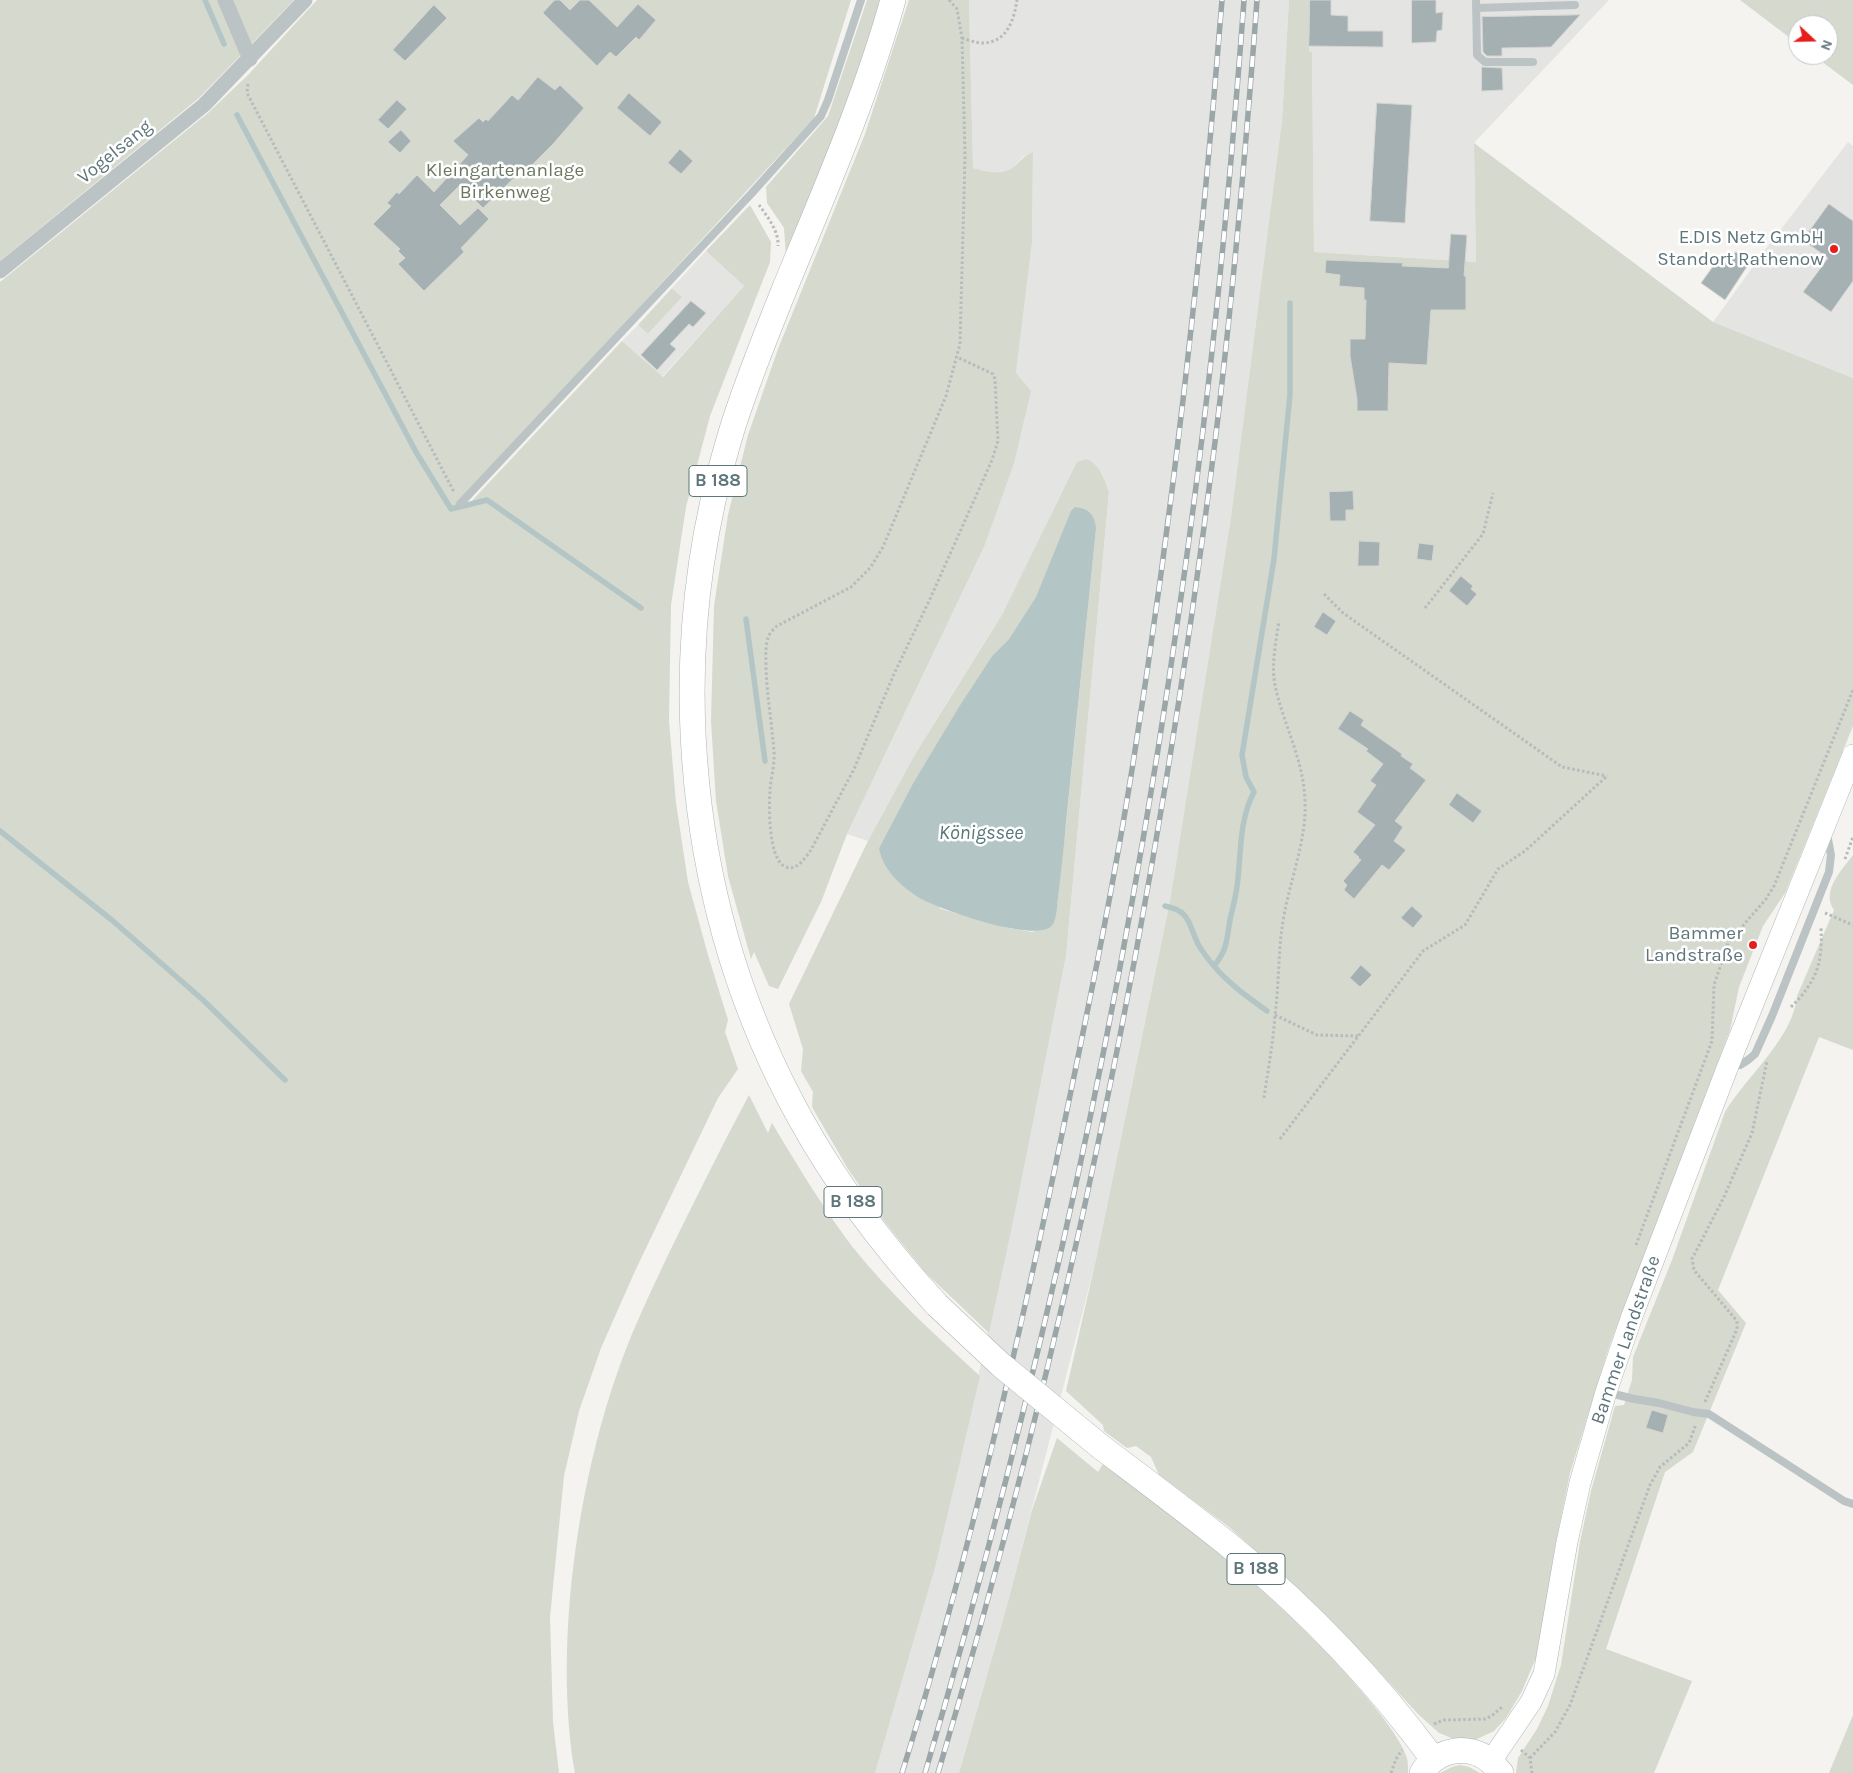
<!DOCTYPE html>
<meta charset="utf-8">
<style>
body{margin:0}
#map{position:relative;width:1853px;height:1773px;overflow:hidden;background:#f4f3ef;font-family:Karla,sans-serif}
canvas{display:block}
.north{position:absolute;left:1788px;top:15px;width:50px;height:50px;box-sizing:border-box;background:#fff;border:1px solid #bfc8ca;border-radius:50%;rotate:111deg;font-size:14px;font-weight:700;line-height:20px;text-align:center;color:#5e767b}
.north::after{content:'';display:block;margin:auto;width:18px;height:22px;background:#e71c1c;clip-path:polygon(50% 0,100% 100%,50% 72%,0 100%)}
</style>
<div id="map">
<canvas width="1853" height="1773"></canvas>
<div class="north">N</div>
</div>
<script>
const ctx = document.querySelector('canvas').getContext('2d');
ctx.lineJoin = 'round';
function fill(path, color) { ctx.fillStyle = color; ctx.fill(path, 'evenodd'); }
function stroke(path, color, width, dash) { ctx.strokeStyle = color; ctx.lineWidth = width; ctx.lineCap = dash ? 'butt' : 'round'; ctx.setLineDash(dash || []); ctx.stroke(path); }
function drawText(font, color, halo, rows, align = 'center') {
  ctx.font = font + ' Karla,sans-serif'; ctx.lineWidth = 5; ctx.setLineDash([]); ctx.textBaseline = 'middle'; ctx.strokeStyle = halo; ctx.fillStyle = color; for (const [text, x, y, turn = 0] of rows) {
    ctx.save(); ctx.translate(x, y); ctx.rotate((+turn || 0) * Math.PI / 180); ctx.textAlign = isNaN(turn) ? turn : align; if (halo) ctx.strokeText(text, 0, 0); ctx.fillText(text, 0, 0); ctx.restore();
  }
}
const built = new Path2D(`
 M969,0h320l-7,120 -51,397 -61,384 -75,363 -89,345 -47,164h-84l60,-205 81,-360 50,-252 43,-464 -8,-20 -98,141 -47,75 -42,68 -46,85 -21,-7 137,-287 32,-174 16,-130 1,-90 -11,4 -4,6 -12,10h-11l-22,-5z
 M1310,0h299l-135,143 2,119 -162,-10 -2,-200 -3,-1z
 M1848,142l5,4v232l-140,-56 52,-72z
 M706,251l38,35 -82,91 -40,-36 16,-16 10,9 34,-37 -10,-9z`);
const green = new Path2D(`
 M0,0h294l-95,98 -199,163z
 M317,0h534l-37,118 -352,381 6,6 154,-164 41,36 81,-91 -38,-35 44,-46 21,37 -1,20 -60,154 -24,91 -15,98 -2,116 7,82 12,79 20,73 20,65 -3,12 13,37 -20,29 -83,173 -34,77 -22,63 -15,65 -14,141 3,105 6,51h-559v-1491l208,-169 40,-38z
 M867,0h13l-21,71 -20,55 -53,131 -2,-29 -17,-25 -1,-16 62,-71z
 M909,0h60l4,168c16,4 31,9 44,-4 7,-7 6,-7 16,-12l-1,91 -16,130 15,18 -17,72 -30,84 -137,287 -26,68 -43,87 -9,-3 -15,-34 -3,7 -23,-83 -12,-75 -5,-80 3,-115 14,-91 20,-80 30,-86 87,-215z
 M1289,0h21l-1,51 3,1 2,200 162,10 -2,-119 239,179 140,56v348l-68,167 -22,33 -24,61 -9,43 -121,317 -39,126 -15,74 -17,106 -16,38 -16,27 -12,13 -19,9 -21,-1 -15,-6 -21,-19 -46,-50 -84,-84 -59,-53 -70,-52 -8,-18 -15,-11 -9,2 -23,-17 -1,-6 -37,-34 29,-127 75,-363 61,-384 51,-397z
 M1740,0h113v85l-40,-30h15v-30h-30v19z
 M672,288l10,9 -34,37 -10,-9z
 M1086,459c14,5 18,20 23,33l-43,464 -50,252 -27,125 -63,-60 -42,-52 -36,-52 -36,-62 1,-15 -12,-21 2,-22 -14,-45 79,-163 46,-85 89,-143 74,-151zM1096,529l-32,315 -8,70 -4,11 -20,7 -23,-4 -68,-19 -62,-61 33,-63 69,-112 11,-17 17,-17 27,-41 20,-47z
 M1853,855v195l-34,-13 -101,253 28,33 -53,129 -28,20 -59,177 86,32 -38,92h-138l2,-15 19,-29 11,-23 13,-41 19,-123 11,-51 24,-85 9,-1 8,-25 1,-23 39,-97 53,-148c20,-34 69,-75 72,-116l37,-86c-13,-19 7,-39 19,-55z
 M749,1095l19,38 4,-10c25,42 50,83 79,122 38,48 84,90 129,131l-45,192 -60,205h-300c-22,-127 3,-296 48,-416 13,-35 30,-70 46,-104 26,-53 52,-106 80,-158z
 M1057,1438l41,34 5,-8c93,69 185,140 259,228 14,17 38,45 45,66 1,4 1,10 1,15h-449l47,-164 26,-99z
 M1853,1715v58h-24z
 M1460,1765l9,2 11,6h-40l12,-6z`);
const water = new Path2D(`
 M1075,507c14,1 20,8 21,22 -10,98 -20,196 -30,294 -2,25 -5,50 -8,75 -1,8 -1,19 -5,26 -12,22 -118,-16 -135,-27 -18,-12 -35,-27 -39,-49l33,-63 47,-78 33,-51 17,-17 27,-42 35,-86z`);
const stream = new Path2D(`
 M205,0l19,44
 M237,115l179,337 35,57 36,-9 154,108
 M746,619l19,142
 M0,831l113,90 90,79 82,80
 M1165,906c26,5 23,18 33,38 4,7 10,15 16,22 15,18 34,31 53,45
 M1214,966c14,-18 12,-24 16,-46 3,-14 7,-27 8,-42 3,-29 2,-60 16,-86l-8,-15 -4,-22 32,-196 16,-165v-91`);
const building = new Path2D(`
 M555,0h5l10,10 10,-10h9l28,27 21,-23 18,16 -17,20 -3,-3 -20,20 -6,-5 -13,14 -54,-53z
 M1310,0h21v15l17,1v15h35v16l-74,-1z
 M1412,0h24v13l7,-1 -1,18 -5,1 -1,11 -24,1z
 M434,5l13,13 -42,43 -12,-11z
 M1580,15l-29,32 -49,1v8h-15l-4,-4 -1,-35z
 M1482,67l20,1 1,22 -21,1z
 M538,77l17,13 5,-5 24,23 -31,36 -29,29 -3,-2 -38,37 -23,-23 -20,20 20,20 18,-17 11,11 -28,29 3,4 -40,39 -26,-27 7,-6 -7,-7 2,-2 -27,-25 18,-18 -4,-3 10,-11 2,2 18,-19 17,17 34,-37 -15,-14 26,-23 4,4 3,-3 2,2 24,-26 6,5z
 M629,93l33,29 -12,14 -33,-28z
 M397,100l10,9 -19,20 -10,-9z
 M1377,103l35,2 -7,118 -35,-2z
 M401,130l10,11 -11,12 -12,-11z
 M680,149l13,12 -12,13 -13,-11z
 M1829,204l24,17v60l-22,31 -28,-20 25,-34 -25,-18z
 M1451,234l16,1 -3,41h2v34h-35l-4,55 -38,-2 -1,48h-31v-12l-7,-43v-17h15l1,-39h-2v-12l-25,-2 1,-11 -15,-2 1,-13 77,3 -1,3 46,2z
 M1736,252l14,10 -25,38 -24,-17 18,-25 8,6z
 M691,301l15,12 -13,14 -4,-3 -19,20 6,5 -19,21 -16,-15z
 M1353,491l1,19h-8v11h-16l-1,-29z
 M1359,541l21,1 -1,24h-21z
 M1419,543l15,2 -2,16 -15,-2z
 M1461,576l12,10 -2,3 6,5 -10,12 -18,-15z
 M1323,612l13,9 -9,14 -13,-8z
 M1350,711l14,9 -3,5 41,29 -1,2 12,8 -3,4 16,12 -31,41 8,6 -9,14 12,9 -17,20 -7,-5 -28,34 -10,-9 3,-5 -4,-4 18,-21 -3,-2 1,-1 -6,-5 22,-27 -18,-13 19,-27 -6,-4 13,-17 -17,-13 2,-2 -30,-20z
 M1457,793l25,18 -9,12 -24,-18z
 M1412,906l11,10 -10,12 -12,-10z
 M1361,965l11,10 -12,12 -10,-9z
 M1652,1410l16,5 -5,18 -17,-5z`);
const path = new Path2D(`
 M949,0l8,9 5,29 3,118 -5,188 -14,52 -63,151 -13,21 -19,19 -74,39c-3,3 -8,7 -9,12 -3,9 -2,20 -2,30 1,28 6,56 8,84 1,12 -3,25 -4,38 -1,17 -2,66 14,76 12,7 21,-8 27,-16l43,-81 40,-95 36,-75 62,-139 6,-19 -3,-62 -2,-5 -36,-17
 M962,38c6,2 14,5 20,5 25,0 32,-23 35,-43
 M248,84l-1,9 207,399
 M759,205c8,11 20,26 19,41
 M1324,594l19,19 219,154 45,9
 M1425,608l58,-74 10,-41
 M1845,859l8,-22
 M1825,913l28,12
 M1791,1007c25,-25 32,-43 30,-79
 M1275,1015l42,20 41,1
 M1264,1098c4,-28 9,-55 11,-83 4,-29 3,-58 7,-87 5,-41 25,-85 23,-127 -1,-41 -22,-77 -30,-116 -4,-20 1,-44 4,-64
 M1280,1139l143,-188 42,-26 33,-56 27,-18 82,-75
 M1636,1245l76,-204 2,-56 14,-42 38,-44 8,-13 79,-196
 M1705,1402l32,-73v-8l-43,-51 -2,-11 32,-62 28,-64 15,-72
 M1434,1724l10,-4 42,-1 8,-5 8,-7
 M1521,1750l9,8 2,15
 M1530,1758l25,-26 15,-27 80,-220 10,-18 29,-24 7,-19
 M1391,1773l5,-14 6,-9`);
const lane = new Path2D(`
 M1476,0l1,55 8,7h48
 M1476,8l99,-3
 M460,504l291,-310 70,-78 7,-16 33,-100
 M1730,1066l10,-1 8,-5 7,-6 17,-38 57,-144 2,-17 -4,-21
 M1606,1392l28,7 25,4 34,9 16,2 135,87 9,3`);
const street = new Path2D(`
 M225,0l25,59
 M0,271l204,-166 101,-105`);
const secondary = new Path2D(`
 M1491,1761l40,-59 13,-28 23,-132 13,-59 26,-91 26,-76 96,-250 125,-311`);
const primary = new Path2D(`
 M893,0c-28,100 -70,195 -109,290 -19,48 -39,96 -54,146 -68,225 -44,476 70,682 38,69 85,130 137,187
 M1101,1447c45,34 91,68 135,104 73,60 141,132 197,208
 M1422,1773c14,-24 47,-30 68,-12 4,3 7,8 11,12`);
const rail = new Path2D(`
 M902,1773c63,-202 112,-409 155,-615 28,-134 56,-267 77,-401 40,-252 68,-503 88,-757
 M925,1773c113,-382 199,-774 255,-1169 29,-200 49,-402 64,-604
 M938,1773c130,-434 221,-881 277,-1331 18,-147 31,-294 42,-442`);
const primaryBridge = new Path2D(`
 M937,1305l64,60 100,82`);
const markers = [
 [1834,249,5,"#e71c1c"],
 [1753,945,5,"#e71c1c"]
];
const shields = [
 [718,481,58],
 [853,1202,58],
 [1256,1569,58]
];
const shieldNames = [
 ["B 188",718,481],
 ["B 188",853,1202],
 ["B 188",1256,1569]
];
const streetNames = [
 ["Vogelsang",115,152,-39],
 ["Bammer Landstraße",1626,1340,-71]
];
const parkNames = [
 ["Kleingartenanlage",505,171],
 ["Birkenweg",505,193]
];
const poiNames = [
 ["E.DIS Netz GmbH",1824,238],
 ["Standort Rathenow",1824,260],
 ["Bammer",1743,934],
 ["Landstraße",1743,956]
];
const waterNames = [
 ["Königssee",981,833]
];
fill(built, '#e4e5e3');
fill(green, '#d5d9ce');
fill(water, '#b4c5c6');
stroke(stream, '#b4c5c6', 5.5);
fill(building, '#a5b0b2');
stroke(building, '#d5d4d2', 1);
stroke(secondary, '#afb7b9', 22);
stroke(primary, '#aeb5b7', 26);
stroke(path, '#b6bbbc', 3, [2.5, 2.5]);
stroke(lane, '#bcc3c4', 8);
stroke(street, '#bcc3c4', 15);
stroke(secondary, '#fff', 21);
stroke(primary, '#fff', 25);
stroke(rail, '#9ba6a8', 5.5);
stroke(rail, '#fff', 4, [11]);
stroke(primaryBridge, '#aeb5b7', 26, []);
stroke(primaryBridge, '#fff', 25);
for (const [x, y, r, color] of markers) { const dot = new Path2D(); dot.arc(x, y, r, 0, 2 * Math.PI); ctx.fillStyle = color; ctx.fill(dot); stroke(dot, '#fff', 2); }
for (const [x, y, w] of shields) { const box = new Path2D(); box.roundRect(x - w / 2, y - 15.5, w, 31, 4); ctx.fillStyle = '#fff'; ctx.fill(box); stroke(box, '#5e767b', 1); }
drawText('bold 18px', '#5e767b', null, shieldNames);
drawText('19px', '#5e767b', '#fff', streetNames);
drawText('19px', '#6b7861', '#fff', parkNames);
drawText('19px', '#5e767b', '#fff', poiNames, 'right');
drawText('italic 20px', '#587778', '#fff', waterNames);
</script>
